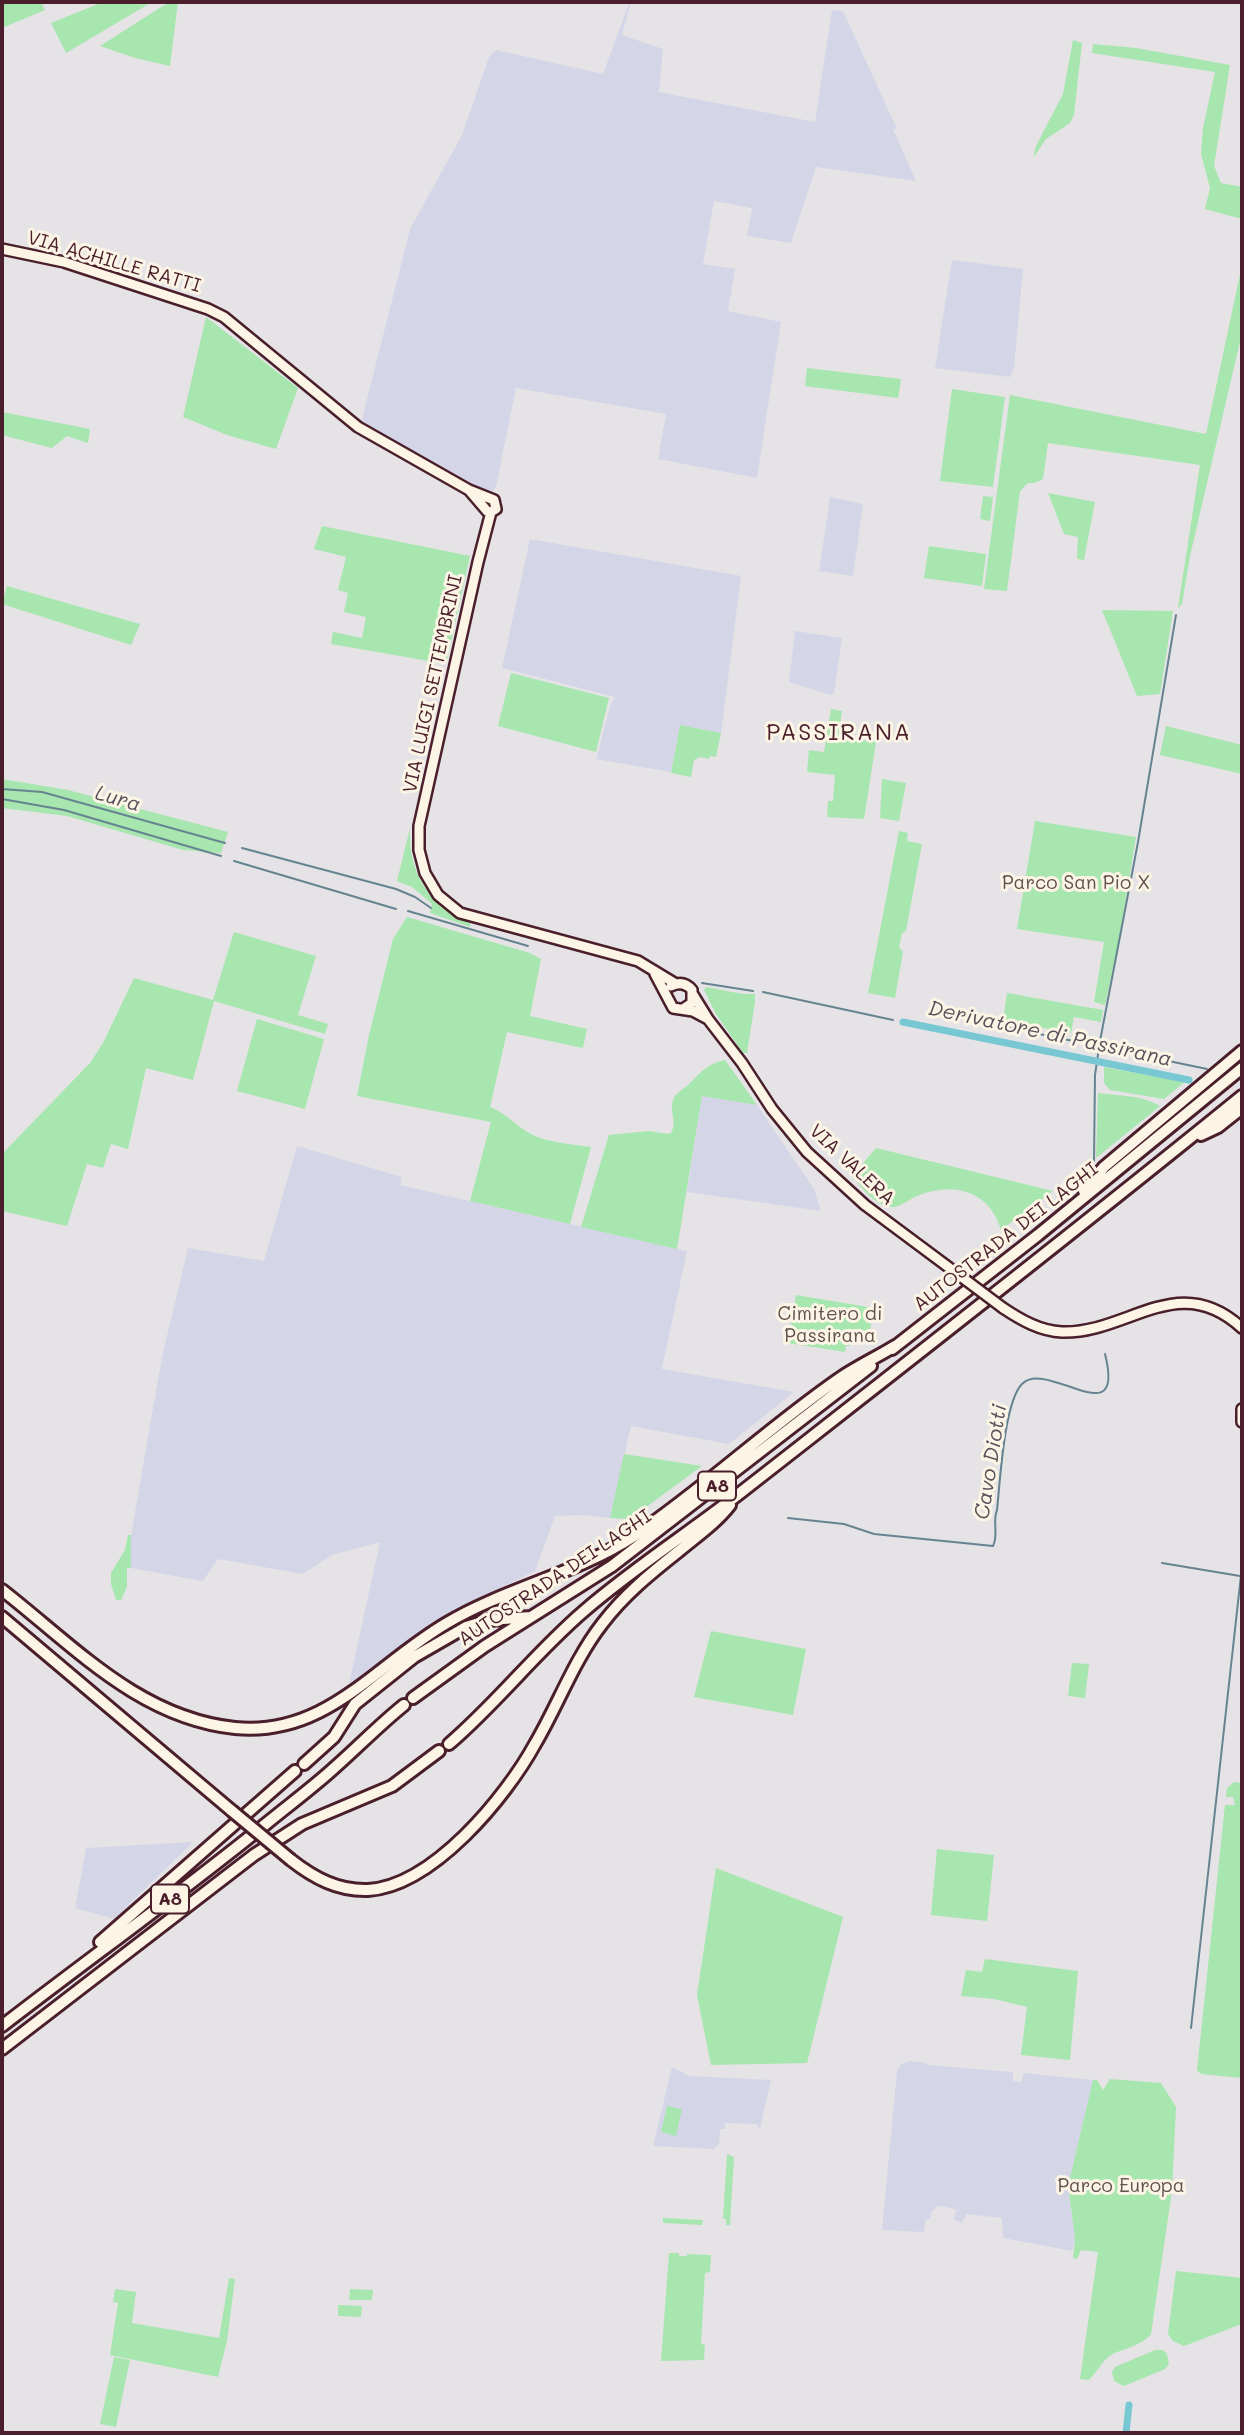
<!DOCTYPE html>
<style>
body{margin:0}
#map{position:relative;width:1244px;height:2435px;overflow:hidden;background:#e5e3e6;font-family:Mali,sans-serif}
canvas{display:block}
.frame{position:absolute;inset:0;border:4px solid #4a1f2b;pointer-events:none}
</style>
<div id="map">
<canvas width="1244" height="2435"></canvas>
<div class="frame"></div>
</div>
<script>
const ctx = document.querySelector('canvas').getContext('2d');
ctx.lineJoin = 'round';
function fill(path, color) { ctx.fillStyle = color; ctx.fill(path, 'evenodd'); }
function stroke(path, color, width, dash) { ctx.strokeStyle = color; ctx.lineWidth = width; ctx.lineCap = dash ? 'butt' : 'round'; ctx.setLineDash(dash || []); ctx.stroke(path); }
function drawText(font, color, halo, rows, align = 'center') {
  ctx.font = font + ' Mali,sans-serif'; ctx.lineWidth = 6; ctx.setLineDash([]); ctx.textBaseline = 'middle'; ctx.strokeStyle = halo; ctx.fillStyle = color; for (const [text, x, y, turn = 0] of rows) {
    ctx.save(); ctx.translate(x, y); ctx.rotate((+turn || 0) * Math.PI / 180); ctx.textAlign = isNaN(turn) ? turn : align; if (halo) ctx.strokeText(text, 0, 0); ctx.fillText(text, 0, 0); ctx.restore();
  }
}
const built = new Path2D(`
 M626,2h5l-9,33 41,14 -4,43 156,30 17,-112 11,1 54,118h-4l23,52 -100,-14 -25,76 -44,-7 5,-28 -38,-7 -11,63 32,5 -7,42 53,11 -24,156 -99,-19 8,-45 -150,-26 -20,99 -3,4h-8l-124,-68 49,-194 52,-94 27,-78 7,-7 107,24 26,-71z
 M952,260l71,9 -9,99 -4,9 -75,-9z
 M830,497l33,7 -10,72 -34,-5z
 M530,539l211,37 -20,157 -41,-8 -9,47 -75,-13 14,-52 5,-10 -113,-29z
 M795,631l47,7 -8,55 -3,2 -42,-13z
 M702,1096l55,9 57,84 7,22 -134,-19z
 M297,1146l105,31 -2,8 287,66 -25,118 132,23 -65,52 -98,-18 -21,92 -27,-3 -28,1 -20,55 -100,49 -86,64 31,-142 -48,13 -29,19 -85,-15 -15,22 -72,-13v-33l31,-178 26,-109 76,13z
 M193,1842l-79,77 -39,-11 11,-60z
 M910,2061l16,2 1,2 86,7v9l8,1 3,-9 69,7 -25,106 7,52 -3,13 -69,-13 -1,-20 -36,-4 -4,9 -9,-4 4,-9 -10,-3 -9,-1 -7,6 -1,7h-4l-2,13 -42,-2 15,-159 4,-7z
 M672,2067l17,9 82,4 -11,49 -4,-5 -31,-1v6h-5l-1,15 -5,5 -61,-3z`);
const green = new Path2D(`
 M4,2h37l4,8 -43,18v-25z
 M103,2h49l-86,51 -15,-30z
 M169,2h9l-8,64 -35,-8 -35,-12z
 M1073,40l9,3 -8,72 -4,8 -24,16 -13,19 3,-12 27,-52z
 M1093,44l43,4 94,17 -16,101 7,17 21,4v32l-37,-10 5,-21 -9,-34 2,-26 12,-56 -123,-19z
 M1242,265v68l-52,223 -8,48 -4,4 22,-143 -152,-22 -5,36 -9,4h-6l-8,8 -13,100 -23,-2 26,-194 196,39z
 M206,317l92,71 -22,61 -49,-14 -44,-18z
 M807,368l94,11 -3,19 -93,-12z
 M952,389l53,8 -12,90 -53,-6z
 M2,412l88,17 -2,14 -21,-7 -15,12 -50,-13z
 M1048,493l47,9 -11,58 -7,-1 1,-22 -14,-3z
 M983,496l10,1 -3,24 -10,-2z
 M322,526l148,30 -24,108 -115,-20 2,-12 29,6 4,-21 -22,-5 4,-19 -10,-3 8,-33 -32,-8z
 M929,546l57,8 -4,32 -58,-8z
 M7,586l133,38 -9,21 -129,-41z
 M1102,610l71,1 -13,83 -23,2z
 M511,673l98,25 -13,54 -98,-26z
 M831,709l11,2 -4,26 38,5 -12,77 -37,-2 1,-16h5l2,-26 -28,-3 2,-22 15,2z
 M680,725l41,8 -5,24 -6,-1 -1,3 -9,-2 -6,3 -3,17 -20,-4z
 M1166,726l76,19v29l-82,-19z
 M2,779l66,11 160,42 -7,21 -38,-3 -116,-34 -65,-8z
 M882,779l24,4 -7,38 -19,-3z
 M1035,821l101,16 -18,108 -13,60 -11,-3 10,-60 -87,-13z
 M410,828c-2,46 19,77 61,94l-1,5 -40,-14 2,-9 -20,-17 -15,-6z
 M899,831l9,2 -1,8 15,3 -16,87 -4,2 -3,14 4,5 -8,46 -27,-5z
 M407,917l123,36 11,6 -11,57 57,13 -4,19 -76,-16 -17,75c16,6 26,19 41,27 17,9 41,10 60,13l-21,77 -100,-23 21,-79 -134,-26 12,-61 24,-96z
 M234,932l82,24 -18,59 30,9 -3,10 -111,-33 -21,79 -47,-12 -18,81 -17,-5 -8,24 -16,-4 -20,62 -65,-15v-57l88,-91 13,-20 31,-65 79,22z
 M706,987l37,7h12v8l-8,51h-4l-27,-39 -12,-24z
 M1007,993l96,17 -2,12 -27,-5 -3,16 -68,-12z
 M257,1019l67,20 -19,70 -68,-18z
 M725,1060l32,45 -55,-9 -25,153 -96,-22 28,-92 40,-4 19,3 3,-1c6,-10 0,-18 1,-28 2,-13 9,-13 17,-21 12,-12 18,-20 36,-24z
 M1104,1067l81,15 -21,17 -54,-9 -6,-7z
 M1098,1093c21,3 44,2 62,13l-64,52z
 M876,1148l177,43 -52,39c-11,-39 -48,-49 -84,-34 -8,3 -16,11 -24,11 -18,0 -32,-21 -43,-33l9,-6z
 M796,1295l78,13 -6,34 -16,-2 -2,6h-4l-1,6 -57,-9z
 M624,1454l78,12 -72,53 -20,-1z
 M128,1535h3v33h-4v19l-6,13h-5l-5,-16v-11l14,-23z
 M711,1631l95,18 -13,66 -99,-18z
 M1072,1663l17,1 -4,34 -17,-2z
 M1234,1782l8,1v295l-41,-4 -4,-4 28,-265h10l-2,-8h-7l1,-9z
 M937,1849l57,6 -7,66 -56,-6z
 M716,1868l127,49 -36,146 -96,2 -14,-70z
 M985,1959l93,12 -8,89 -49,-5 6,-48 -33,-8 -33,-3 5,-26 16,2z
 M1110,2079l51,4 15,24 -4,84 -21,143c-9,12 -27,14 -40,21 -7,4 -15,18 -22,25l-9,-1 18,-127 -17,-2 -4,9 -4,-1 2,-20 -7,-52 25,-106h4l6,10z
 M667,2106l15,3 -6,27 -15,-4z
 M727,2154l7,3 -4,68h-4v-6h-3z
 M663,2218l40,2 -1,5 -39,-2z
 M669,2253h10v3h8v-2l24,1 -1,17 -5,1 -4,71 4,1 -1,15 -43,1z
 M1176,2271l66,7v46l-58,22 -11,-5 -5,-7z
 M229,2278l6,1 -8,62 -9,36 -108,-22 8,-52 -5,-1 2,-13 21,3 -4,31 87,15z
 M350,2289l23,1 -1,10h-23z
 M338,2305l24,1 -1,11 -23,-1z
 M1155,2350h8l4,4 2,10 -4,5 -41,17 -10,-5 -2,-9 3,-5z
 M114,2357l16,3 -14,67 -16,-3z`);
const stream = new Path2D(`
 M2,789l40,3 183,51
 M2,799l62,11 157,46
 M242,848l154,41 19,8 16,11
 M234,861l162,48
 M408,911l120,35
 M702,983l51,8
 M763,992l130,28
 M1006,1027l201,42
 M1094,1161l1,-86 5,-34 38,-199 38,-227
 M788,1518l56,6 30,10 119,12c6,-11 -1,-24 4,-36 3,-27 7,-108 25,-126 25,-26 104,53 83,-30
 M1162,1563l78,13
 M1191,2028l51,-462`);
const canal = new Path2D(`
 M903,1022l286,58
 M1126,2433l3,-28`);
const secondary = new Path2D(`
 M2,249l62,13 144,47 16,8 134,110 111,63 25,10 2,9 -5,3 -4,-1 -18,-21
 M491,512l-13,50 -59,264v24l6,23 13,22 22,18 178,48 38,23
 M655,974l18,34 20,3 15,8
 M671,986c8,-4 15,-3 21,4v13l-9,6
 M692,993l16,26 34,44 30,46 35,43 58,53 90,67
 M1003,1308c18,12 37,23 59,24 66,2 116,-63 180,-4
 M1242,1409v13`);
const highway = new Path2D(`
 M1201,1135l17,-8 24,-19
 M1084,1191l20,-24 138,-116
 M892,1349l146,-114 204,-167
 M2,1590c72,56 137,128 233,138 91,9 140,-63 212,-105 59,-35 129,-49 187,-87 72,-49 135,-109 206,-158 18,-12 37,-21 55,-32
 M2,1617l230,194
 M413,1698l72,-52 127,-80 259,-200
 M449,1744c48,-41 87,-92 135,-133 52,-45 111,-82 165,-125 165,-129 331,-258 493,-390
 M304,1764l30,-27 21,-33 59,-47 52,-30 23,-7 42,-3
 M291,1860c23,18 47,31 77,30 65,-4 138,-93 167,-146 23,-39 39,-84 67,-120 22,-29 49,-51 77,-73 18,-15 37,-28 51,-46
 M100,1942l195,-171
 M2,2026c88,-68 179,-133 265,-203 22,-18 45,-35 66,-54 24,-21 46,-44 71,-64
 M2,2049l252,-194 48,-31 90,-38 47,-35`);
const secondaryBridge = new Path2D(`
 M955,1272l48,36`);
const highwayBridge = new Path2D(`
 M232,1811l59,49`);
const shields = [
 [717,1486,38],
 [170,1899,38]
];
const shieldNames = [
 ["A8",717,1486],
 ["A8",170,1899]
];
const streetNames = [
 ["VIA ACHILLE RATTI",114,262,16],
 ["VIA LUIGI SETTEMBRINI",433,684,-78],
 ["VIA VALERA",852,1165,43],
 ["AUTOSTRADA DEI LAGHI",1006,1237,-38],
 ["AUTOSTRADA DEI LAGHI",555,1578,-34]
];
const parkNames = [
 ["Parco San Pio X",1076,883],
 ["Cimitero di",830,1314],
 ["Passirana",830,1336],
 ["Parco Europa",1121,2186]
];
const waterNames = [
 ["Lura",118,799,16],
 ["Derivatore di Passirana",1050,1034,12],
 ["Cavo Diotti",991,1462,-81]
];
const quarterNames = [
 ["PASSIRANA",839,733]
];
fill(built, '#d4d6e7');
fill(green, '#a7e6ae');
stroke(stream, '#668490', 2);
stroke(canal, '#78c8d3', 7);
stroke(secondary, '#4a1f2b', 14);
stroke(highway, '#4a1f2b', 16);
stroke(secondary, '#fcf5e5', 9);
stroke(highway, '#fcf5e5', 10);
stroke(secondaryBridge, '#4a1f2b', 14, []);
stroke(highwayBridge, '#4a1f2b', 16, []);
stroke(secondaryBridge, '#fcf5e5', 9);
stroke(highwayBridge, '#fcf5e5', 10);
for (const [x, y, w] of shields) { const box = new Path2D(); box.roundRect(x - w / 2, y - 14.5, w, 29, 5); ctx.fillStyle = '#fcf5e5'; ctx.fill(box); stroke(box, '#4a1f2b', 2); }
drawText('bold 18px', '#4a1f2b', null, shieldNames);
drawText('19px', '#4a1f2b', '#fcf5e5', streetNames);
drawText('19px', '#61514c', '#fcf5e5', parkNames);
drawText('italic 21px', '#58525d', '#fcf5e5', waterNames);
ctx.letterSpacing = '2px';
drawText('23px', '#4a1f2b', '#fcf5e5', quarterNames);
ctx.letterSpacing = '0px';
</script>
